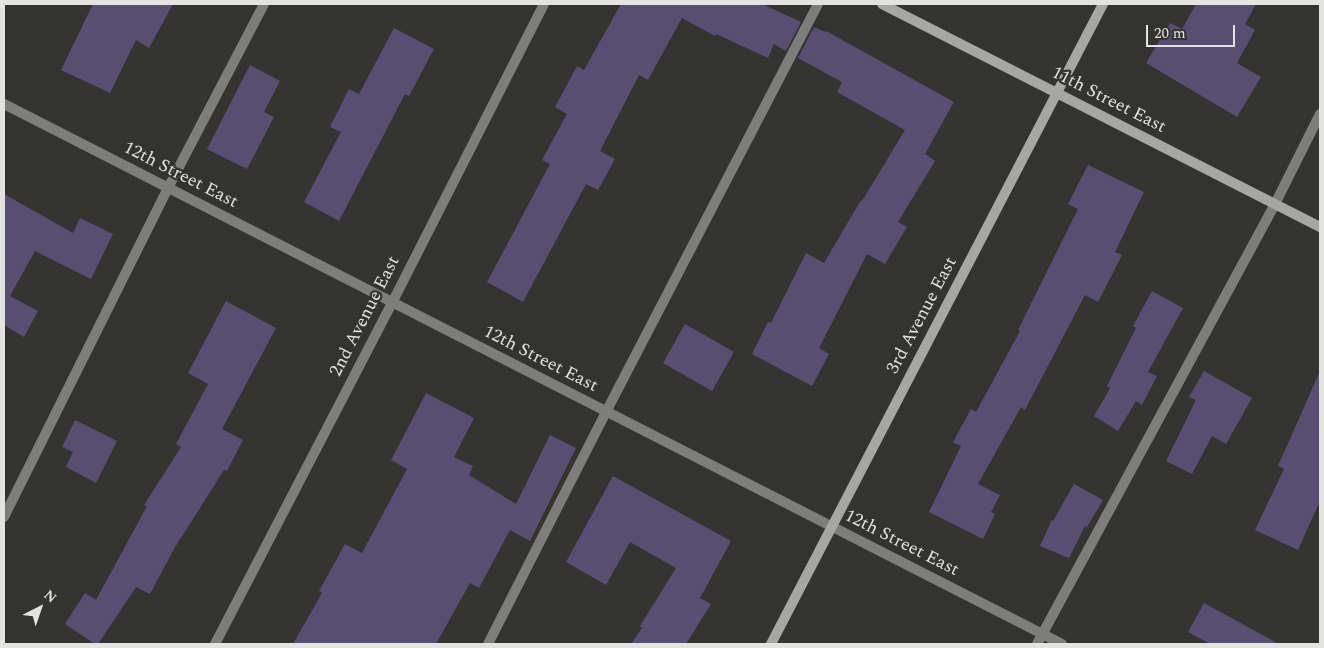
<!DOCTYPE html>
<style>
body{margin:0}
#map{position:relative;width:1324px;height:648px;overflow:hidden;background:#333431;font-family:Spectral,serif}
canvas{display:block}
.frame{position:absolute;inset:0;border:5px solid #e3e3e1;pointer-events:none}
.north{position:absolute;left:15px;top:583px;width:50px;height:50px;-webkit-text-stroke:4px #333431;paint-order:stroke;rotate:41deg;font-size:14px;font-weight:700;line-height:20px;text-align:center;color:#e3e3e1}
.north::after{content:'';display:block;margin:auto;width:18px;height:22px;background:#e3e3e1;clip-path:polygon(50% 0,100% 100%,50% 72%,0 100%)}
.scale{position:absolute;left:1146px;top:25px;width:89px;height:22px;box-sizing:border-box;border:2px solid #e3e3e1;border-top:0;padding-left:6px;font-size:15px;line-height:18px;white-space:nowrap;color:#e3e3e1;-webkit-text-stroke:4px #333431;paint-order:stroke}
</style>
<div id="map">
<canvas width="1324" height="648"></canvas>
<div class="frame"></div>
<div class="north">N</div>
<div class="scale">20 m</div>
</div>
<script>
const ctx = document.querySelector('canvas').getContext('2d');
ctx.lineJoin = 'round';
function fill(path, color) { ctx.fillStyle = color; ctx.fill(path, 'evenodd'); }
function stroke(path, color, width, dash) { ctx.strokeStyle = color; ctx.lineWidth = width; ctx.lineCap = dash ? 'butt' : 'round'; ctx.setLineDash(dash || []); ctx.stroke(path); }
function drawText(font, color, halo, rows, align = 'center') {
  ctx.font = font + ' Spectral,serif'; ctx.lineWidth = 4.5; ctx.setLineDash([]); ctx.textBaseline = 'middle'; ctx.strokeStyle = halo; ctx.fillStyle = color; for (const [text, x, y, turn = 0] of rows) {
    ctx.save(); ctx.translate(x, y); ctx.rotate((+turn || 0) * Math.PI / 180); ctx.textAlign = isNaN(turn) ? turn : align; if (halo) ctx.strokeText(text, 0, 0); ctx.fillText(text, 0, 0); ctx.restore();
  }
}
const building = new Path2D(`
 M93,4h80l-24,44 -13,-8 -26,53 -49,-23z
 M621,4h141l39,18 -15,29 -12,-7 -6,14 -52,-24 -1,2 -33,-18 -34,62 -9,-5 -39,76 15,8 -17,31 -12,-6 -63,118 -36,-20 63,-118 -8,-4 25,-46 -12,-7 22,-41 7,4z
 M1196,4h60l-11,20 10,6 -18,33 24,14 -24,40 -91,-54 24,-40 12,6z
 M814,27l11,5 1,-1 128,71 -29,52 10,7 -37,61 9,5 -22,37 -18,-10 -48,94 10,6 -17,32 -60,-32 16,-32 3,1 35,-70 18,10 37,-63 1,1 43,-71 -68,-38 5,-10 -44,-24z
 M394,28l40,21 -25,47 -4,-2 -66,127 -35,-19 37,-70 -11,-5 19,-38 10,5z
 M250,65l30,16 -16,31 10,5 -27,52 -40,-20z
 M1088,165l56,27 -29,60 7,3 -24,47 -13,-7 -60,115 -4,-3 -43,77 22,11 -9,17 4,2 -12,25 -54,-27 32,-66 -8,-4 18,-33 5,3 44,-81 -2,-1 60,-121 -10,-5z
 M4,194l69,39 7,-15 33,16 -22,45 -56,-28 -25,45 28,15 -14,26 -20,-12z
 M1152,291l31,17 -35,64 9,4 -15,29 -6,-4 -18,30 -24,-15 16,-28 -3,-2 29,-58 -3,-2z
 M226,301l50,27 -54,101 21,11 -16,31 -3,-1 -50,79 -24,45 -14,-7 -38,57h-3l-30,-20 20,-31 11,7 51,-94 -3,-1 37,-58 -5,-3 32,-60 -20,-11z
 M685,324l49,28 -22,39 -49,-28z
 M1204,371l48,27 -26,46 -14,-8 -20,38 -26,-13 30,-61 -7,-3z
 M1320,371v130l-22,49 -43,-20 29,-61 -6,-3z
 M426,393l48,25 -20,39 19,9 -4,9 47,29 34,-69 26,13 -46,93 -20,-11 -31,58 -9,-5 -34,61h-143l29,-51 -3,-2 26,-47 17,9 45,-84 -16,-9z
 M75,420l42,21 -21,42 -30,-16 7,-15 -11,-5z
 M613,476l118,65 -31,57 11,6 -25,40h-55l11,-16 -2,-2 36,-58 -46,-26 -24,43 -40,-23z
 M1074,484l29,16 -16,27 -2,-1 -16,32 -29,-12 12,-26 1,1z
 M1204,603l75,41h-69l-22,-12z`);
const lane = new Path2D(`
 M4,517l164,-329 96,-184
 M488,644l118,-232 212,-408
 M1037,644l238,-440 45,-90`);
const street = new Path2D(`
 M4,104l1058,540
 M215,644l177,-341 152,-299`);
const secondary = new Path2D(`
 M882,4l438,223
 M771,644l332,-640`);
const streetNames = [
 ["11th Street East",1108,101,27],
 ["12th Street East",180,176,27],
 ["3rd Avenue East",923,316,-62],
 ["2nd Avenue East",366,317,-63],
 ["12th Street East",540,360,27],
 ["12th Street East",901,544,27]
];
fill(building, '#574e71');
stroke(lane, '#7d7d7c', 10);
stroke(street, '#7d7d7c', 10);
stroke(secondary, '#a6a6a4', 10);
drawText('18px', '#e3e3e1', '#333431', streetNames);
</script>
